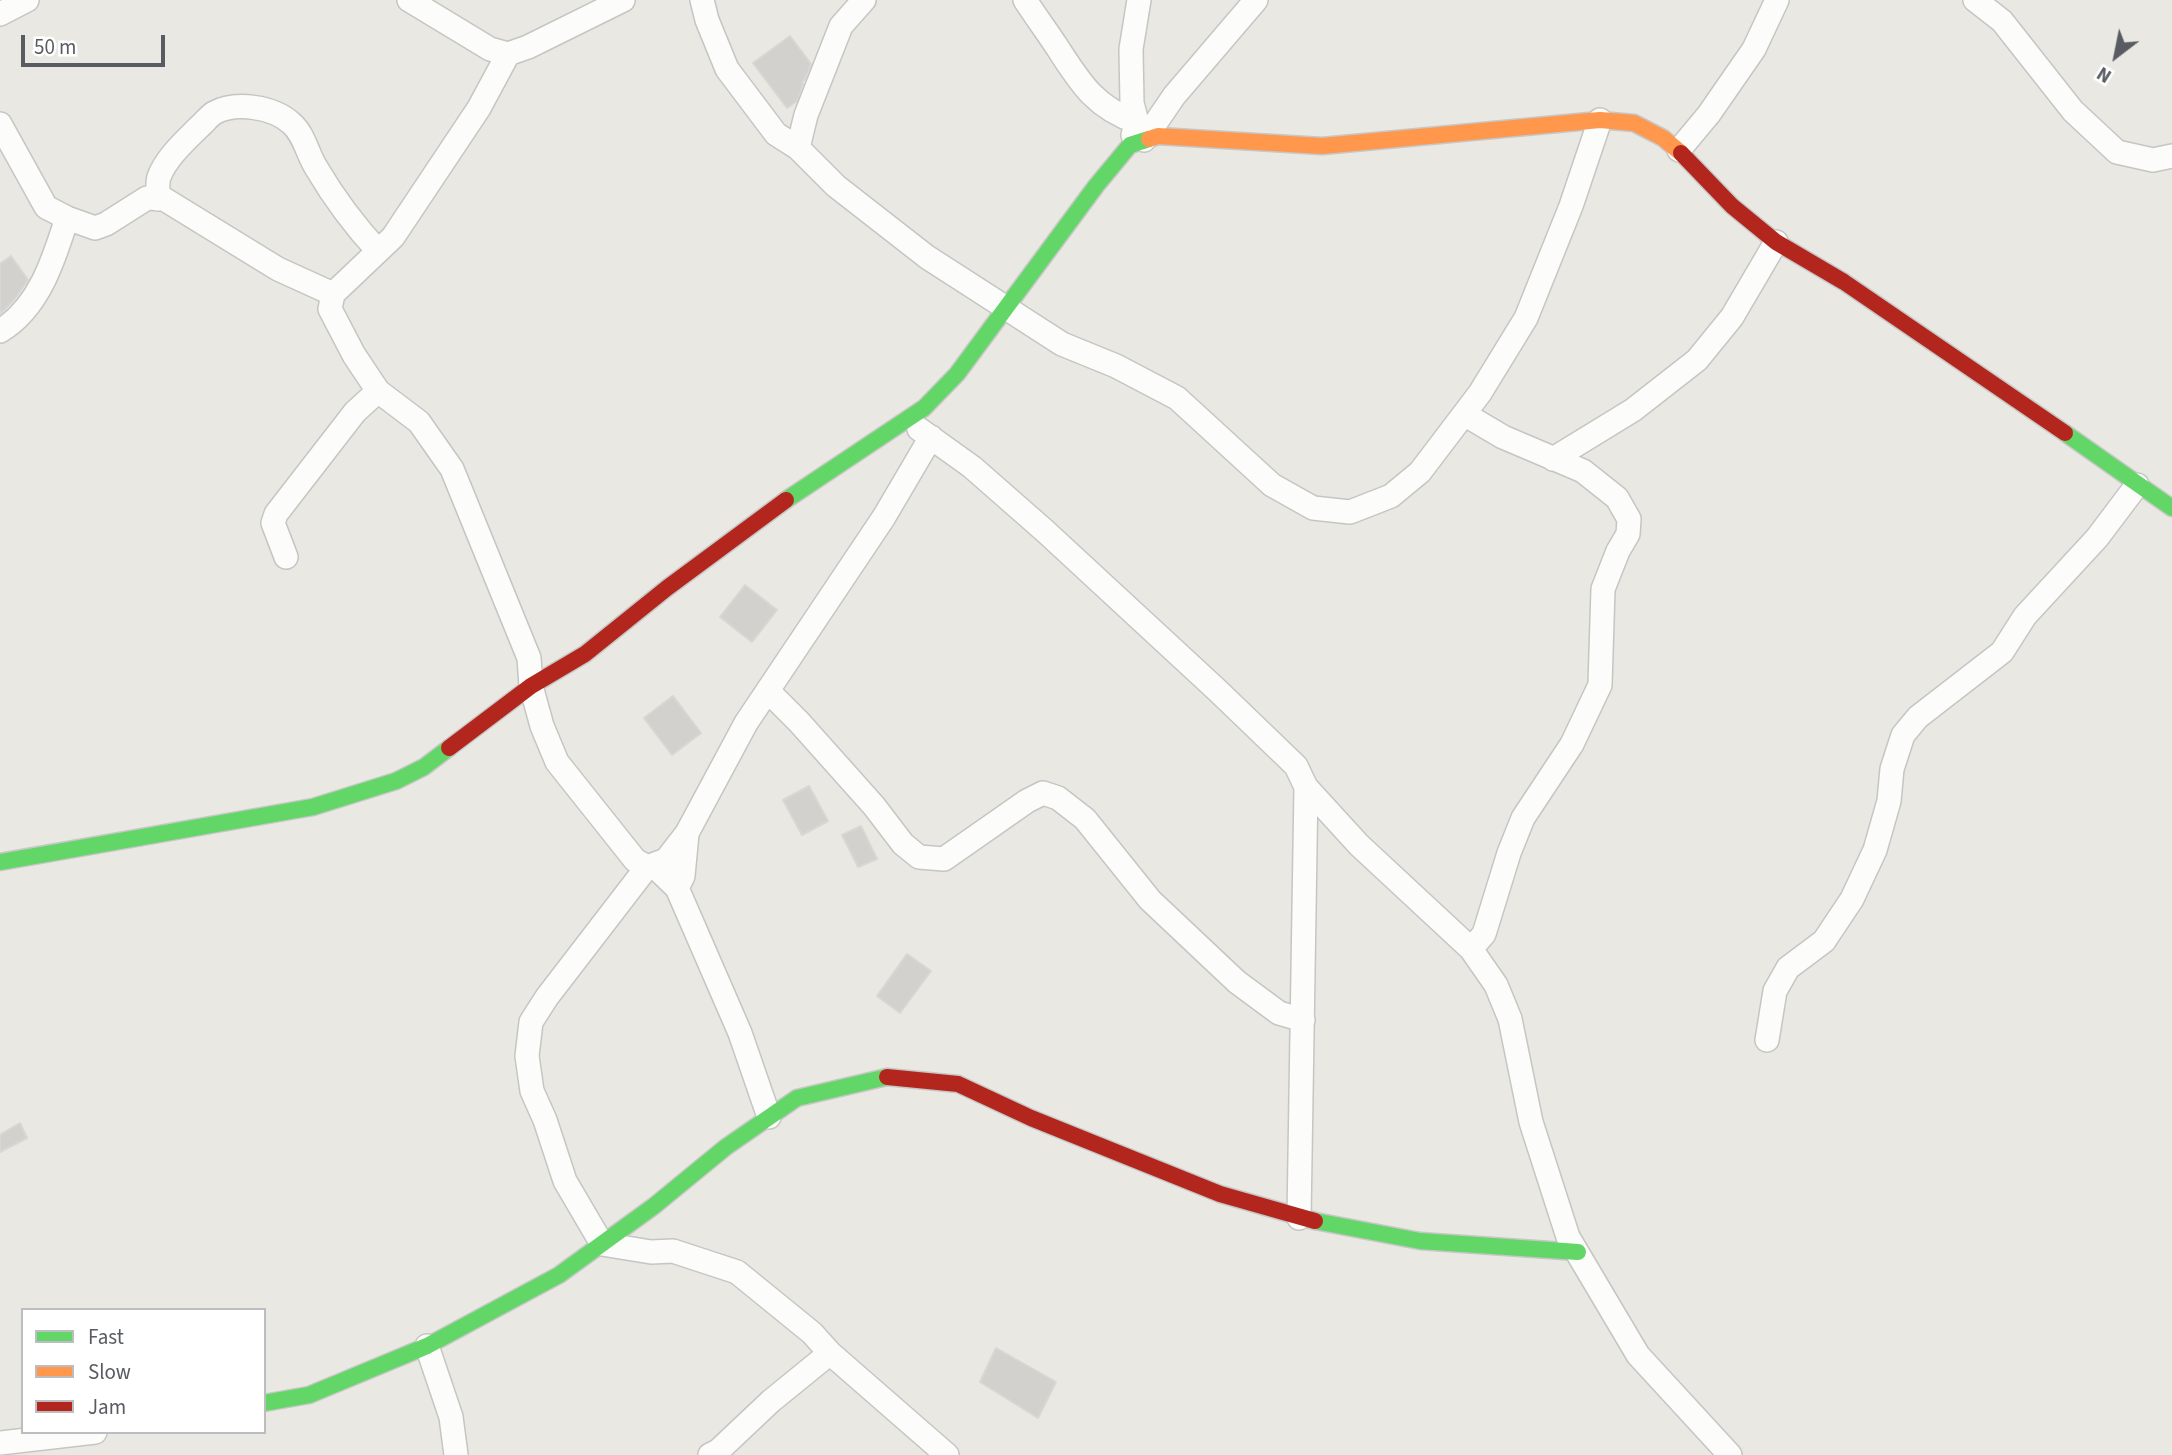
<!DOCTYPE html>
<style>
body{margin:0}
#map{position:relative;width:2172px;height:1455px;overflow:hidden;background:#e9e8e2;font-family:"Source Sans 3",sans-serif}
canvas{display:block}
.legend{position:absolute;left:21px;top:1308px;width:245px;height:126px;box-sizing:border-box;background:#fff;border:2px solid #bcbdc0;margin:0;padding:9px 12px;list-style:none;font-size:21px;color:#585b61}
.legend li{display:flex;align-items:center;gap:14px;height:35px}
.legend b{width:35px;border:2px solid #bcbdc0}
.north{position:absolute;left:2081px;top:21px;width:70px;height:70px;-webkit-text-stroke:5px #fff;paint-order:stroke;rotate:212deg;font-size:19px;font-weight:700;line-height:28px;text-align:center;color:#585b61}
.north::after{content:'';display:block;margin:auto;width:24px;height:32px;background:#585b61;clip-path:polygon(50% 0,100% 100%,50% 72%,0 100%)}
.scale{position:absolute;left:21px;top:35px;width:144px;height:32px;box-sizing:border-box;border:4px solid #585b61;border-top:0;padding-left:9px;font-size:21px;line-height:24px;white-space:nowrap;color:#585b61;-webkit-text-stroke:5px #fff;paint-order:stroke}
</style>
<div id="map">
<canvas width="2172" height="1455"></canvas>
<ul class="legend">
<li><b style="height:9px;background:#63d668"></b>Fast</li>
<li><b style="height:9px;background:#ff974d"></b>Slow</li>
<li><b style="height:9px;background:#b3261e"></b>Jam</li>
</ul>
<div class="north">N</div>
<div class="scale">50 m</div>
</div>
<script>
const ctx = document.querySelector('canvas').getContext('2d');
ctx.lineJoin = 'round';
function fill(path, color) { ctx.fillStyle = color; ctx.fill(path, 'evenodd'); }
function stroke(path, color, width, dash) { ctx.strokeStyle = color; ctx.lineWidth = width; ctx.lineCap = dash ? 'butt' : 'round'; ctx.setLineDash(dash || []); ctx.stroke(path); }
const building = new Path2D(`
 M790,36l21,28 -6,15 -3,3 1,2 -6,17 -10,7 -34,-45z
 M11,256l17,24 -14,20 -14,14v-50z
 M745,585l32,25 -25,32 -32,-25z
 M673,696l28,37 -29,22 -28,-37z
 M809,786l19,35 -26,14 -19,-35z
 M861,826l16,33 -19,8 -16,-32z
 M907,954l24,17 -31,42 -23,-17z
 M20,1123l7,15 -27,14v-17z
 M996,1348l60,34 -18,36 -58,-36z`);
const street = new Path2D(`
 M409,0l81,49 18,5 20,-7 95,-47
 M702,0l5,20 20,49 49,65 22,14 38,38 91,71 135,87 54,22 61,32 95,87 41,23 37,4 41,-16 29,-24 60,-79 46,-75 45,-112 29,-86
 M1025,0c11,17 23,33 34,50 22,34 37,58 78,72
 M1975,0l27,21 71,90 44,41 36,8 19,-4
 M0,14l27,-14
 M508,54l-29,54 -86,129 -60,57 -3,15 24,46 24,36 41,31 33,47 77,189 2,28 11,40 15,36 78,98 12,7 19,-7 21,-27 59,-110 138,-206 47,-80
 M0,124l46,83 21,11 28,10 11,-4 41,-26 17,1 114,70 55,25
 M1133,135l4,-13 -5,-19 -1,-54 8,-49
 M1144,140l30,-44 82,-96
 M798,148l8,-33 35,-89 23,-26
 M1679,150l30,-36 45,-65 23,-49
 M158,199c0,-7 -1,-16 1,-22 7,-19 26,-36 40,-50 5,-4 10,-11 15,-14 22,-12 59,-6 77,10 14,12 16,31 26,46 17,29 38,57 61,82
 M0,331c39,-23 54,-72 67,-113
 M1464,414l39,23 80,34 34,27 12,21 -1,15 -10,17 -15,38 -3,96 -28,59 -49,74 -14,35 -25,81 -13,15
 M919,429l53,38 73,64 172,159 79,76 10,21 53,58 112,104 25,36 14,34 21,103 37,115 70,118 92,100
 M1553,459l80,-49 64,-50 35,-43 44,-75
 M286,557l-13,-34 3,-9 79,-102 23,-21
 M768,691l31,31 75,84 29,38 16,13 25,2 83,-58 16,-8 15,5 27,21 65,81 87,82 42,31 24,7
 M653,865l24,23 63,145 29,84
 M647,867l-100,130 -16,25 -4,34 5,35 13,29 20,61 37,63 49,8 22,-1 64,21 75,61 18,20 117,102
 M677,888l6,-12 4,-42
 M1767,1040l8,-49 13,-23 36,-27 28,-42 23,-49 14,-49 3,-32 11,-34 15,-18 84,-65 23,-36 72,-78 40,-53
 M1299,1218l7,-431
 M427,1346l24,71 5,38
 M0,1443l95,-11
 M710,1455l8,-4 53,-50 59,-48`);
const fast = new Path2D(`
 M2065,433l107,75
 M786,500l138,-92 33,-34 139,-188 34,-41 19,-6
 M0,862l313,-55 83,-26 28,-14 25,-19
 M1315,1221l105,20 158,11
 M264,1403l45,-8 118,-49 132,-71 95,-69 72,-59 71,-49 90,-21`);
const slow = new Path2D(`
 M1149,139l9,-3 164,10 278,-26 34,3 29,15 18,15`);
const jam = new Path2D(`
 M1681,153l51,53 44,36 68,40 221,151
 M449,748l82,-62 54,-32 82,-66 119,-88
 M887,1077l71,7 73,34 189,76 95,27`);
fill(building, '#d2d1cd');
stroke(building, '#d8d7d1', 2);
stroke(street, '#c5c6c4', 26);
stroke(fast, '#c6c7c6', 19);
stroke(slow, '#c6c7c6', 19);
stroke(jam, '#c6c7c6', 19);
stroke(street, '#fcfcfb', 23);
stroke(fast, '#63d668', 16);
stroke(slow, '#ff974d', 16);
stroke(jam, '#b3261e', 16);
</script>
